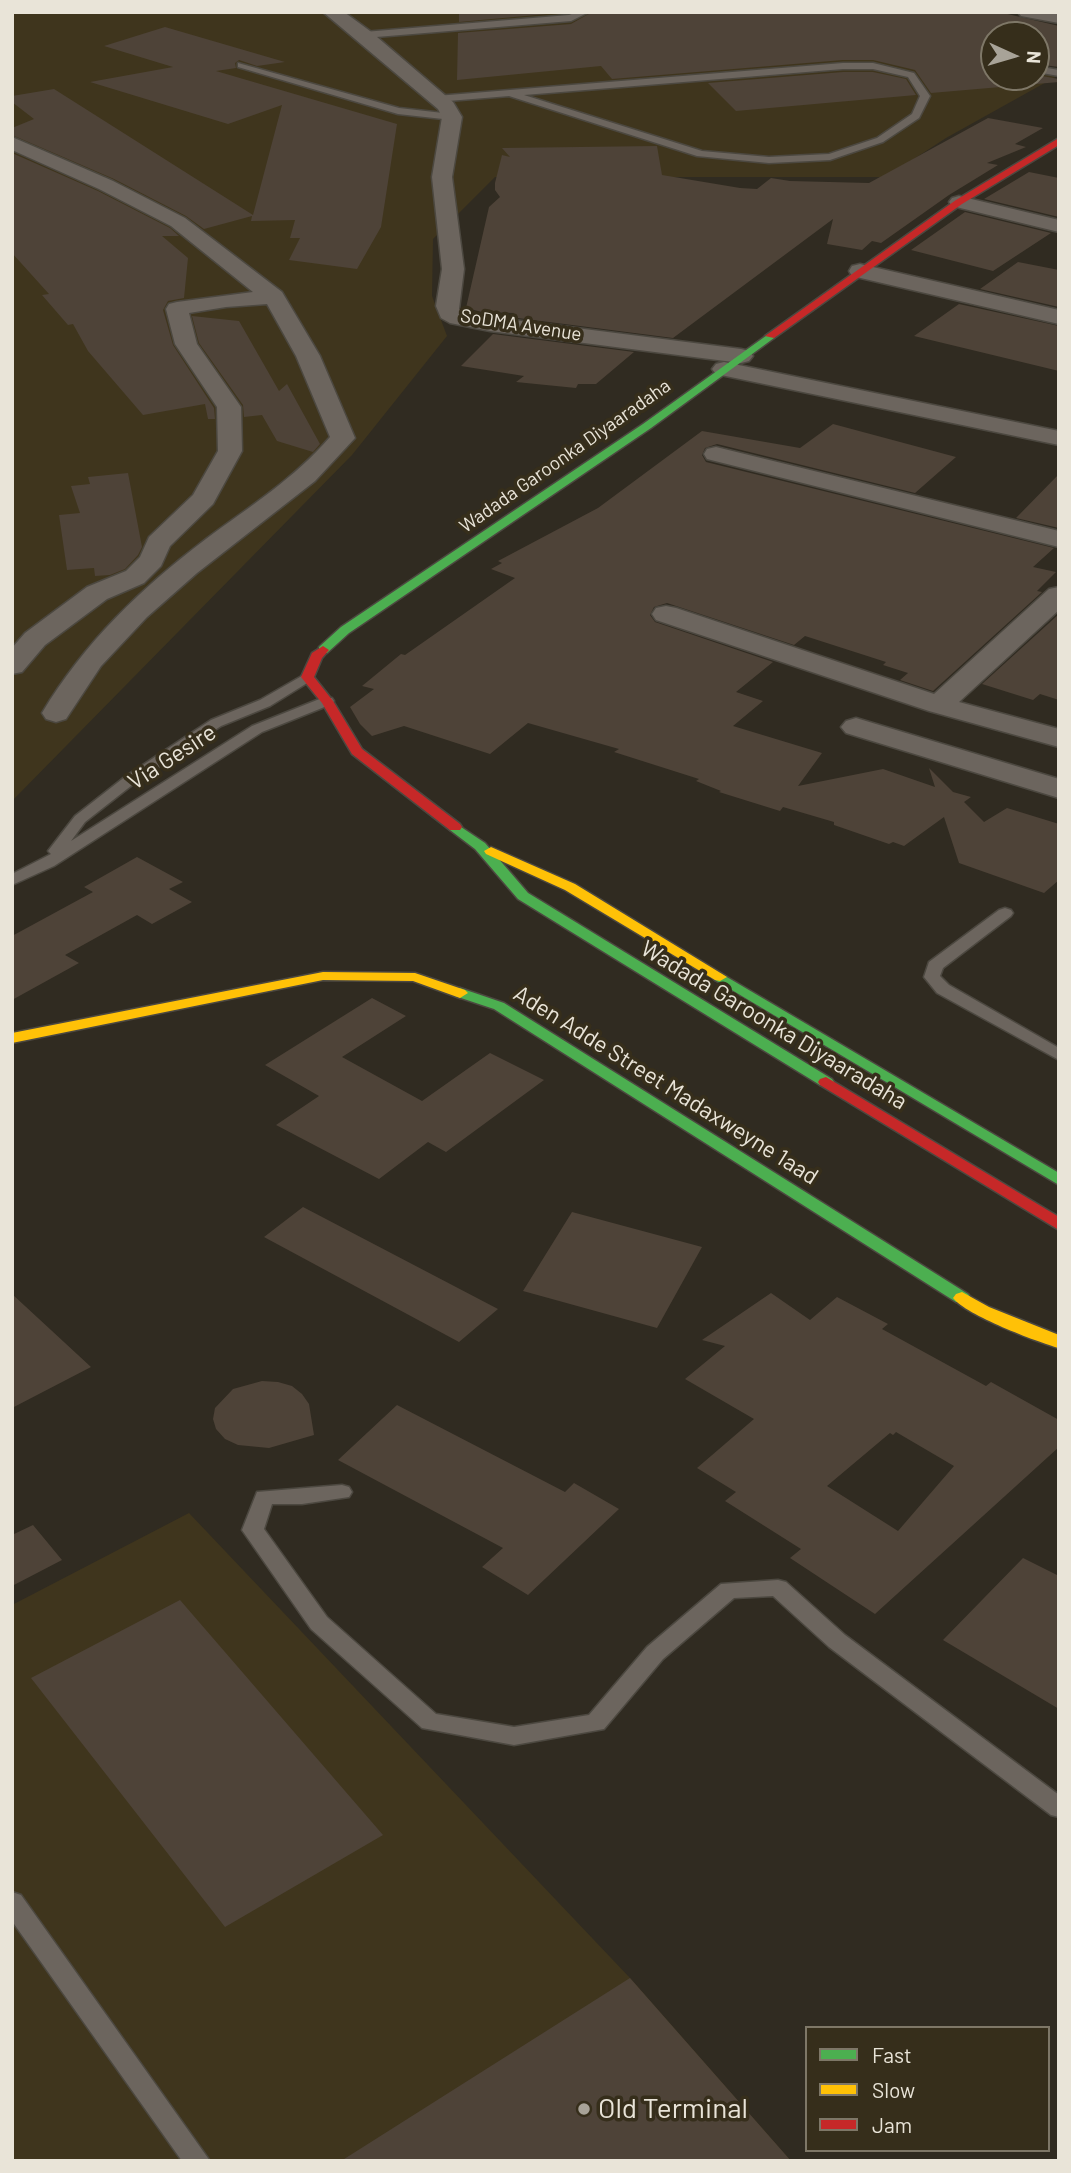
<!DOCTYPE html>
<style>
body{margin:0}
#map{position:relative;width:1071px;height:2173px;overflow:hidden;background:#302b21;font-family:Barlow,sans-serif}
canvas{display:block}
.frame{position:absolute;inset:0;border:14px solid #e9e4d8;pointer-events:none}
.legend{position:absolute;left:805px;top:2026px;width:245px;height:126px;box-sizing:border-box;background:#362e1b;border:2px solid #7e7767;margin:0;padding:9px 12px;list-style:none;font-size:21px;color:#e9e4d8}
.legend li{display:flex;align-items:center;gap:14px;height:35px}
.legend b{width:35px;border:2px solid #7e7767}
.north{position:absolute;left:980px;top:21px;width:70px;height:70px;box-sizing:border-box;background:#362e1b;border:2px solid #7e7767;border-radius:50%;rotate:94deg;font-size:19px;font-weight:700;line-height:28px;text-align:center;color:#e9e4d8}
.north::after{content:'';display:block;margin:auto;width:24px;height:32px;background:#a8a398;clip-path:polygon(50% 0,100% 100%,50% 72%,0 100%)}
</style>
<div id="map">
<canvas width="1071" height="2173"></canvas>
<div class="frame"></div>
<ul class="legend">
<li><b style="height:9px;background:#4caf50"></b>Fast</li>
<li><b style="height:9px;background:#ffc107"></b>Slow</li>
<li><b style="height:9px;background:#c62828"></b>Jam</li>
</ul>
<div class="north">N</div>
</div>
<script>
const ctx = document.querySelector('canvas').getContext('2d');
ctx.lineJoin = 'round';
function fill(path, color) { ctx.fillStyle = color; ctx.fill(path, 'evenodd'); }
function stroke(path, color, width, dash) { ctx.strokeStyle = color; ctx.lineWidth = width; ctx.lineCap = dash ? 'butt' : 'round'; ctx.setLineDash(dash || []); ctx.stroke(path); }
function drawText(font, color, halo, rows, align = 'center') {
  ctx.font = font + ' Barlow,sans-serif'; ctx.lineWidth = 7; ctx.setLineDash([]); ctx.textBaseline = 'middle'; ctx.strokeStyle = halo; ctx.fillStyle = color; for (const [text, x, y, turn = 0] of rows) {
    ctx.save(); ctx.translate(x, y); ctx.rotate((+turn || 0) * Math.PI / 180); ctx.textAlign = isNaN(turn) ? turn : align; if (halo) ctx.strokeText(text, 0, 0); ctx.fillText(text, 0, 0); ctx.restore();
  }
}
const built = new Path2D(`
 M12,12h725l257,65h42v-7l23,5 -113,63 -60,39h-391l-62,62 -1,57 15,40 -95,119 -340,346z
 M189,1513l441,465 161,183h-779v-556z`);
const building = new Path2D(`
 M459,12h110l-110,10z
 M592,12h407l60,14v41l-23,-3v-29h-42v42h42v-2l23,4v3l-128,11 -16,-23 -42,-10h-30l-231,19 -11,-13 -144,14 1,-47 113,-9z
 M165,27l120,35 -28,4 -18,-6 -4,3 1,5 -20,3 181,53 -16,103 -24,42 -68,-9 11,-22h-10l5,-18 -44,1 1,-5 -48,13 -18,-13 -72,-37 -102,-44v-7l22,-9 -22,-17v-6l42,-7 199,126 29,-110 -54,19 -138,-42 83,-15 -69,-21z
 M843,72h30l33,7 10,16 -180,16 -28,-28z
 M988,118l55,10 -28,16 11,3 -39,16 11,2 -49,30 -68,48 -9,-2 -10,9 -35,-6 6,-25 -160,119 -163,-21 4,-4 -32,-1 -16,-4 23,-101 11,-10 -5,-7v-7l7,-28 8,2 -8,-9 155,-2 5,29 78,13 17,1 14,-11 19,3 79,2z
 M12,153l86,38 72,37 9,8h-17l26,22 -4,40 -16,3 -5,9 10,35 41,63 1,11h-7l-3,-15 -62,11 -55,-64 -15,-27 -5,1 -26,-30 7,-1 -37,-41z
 M1029,172l30,6v39l-75,-18z
 M965,212l86,21 -58,38 -82,-21z
 M1018,262l41,8v37l-79,-18z
 M959,304l100,22v45l-145,-35z
 M192,316l47,5 40,70 8,-7 33,60 -7,8 -36,-11 -15,-26 -18,2 -1,-12 -44,-62z
 M493,334l141,18 -38,32h-18l-2,4 -60,-6 8,-6 -63,-10z
 M833,424l123,33 -41,36 -198,-49 -12,4 -3,7 4,7 348,86 -21,19 23,5 -19,19 5,1 -109,99 -33,-11 8,-7 -25,-8 3,-3 -81,-26 -11,9 -127,-42 -13,4 -4,8 5,7 118,40 -37,30 27,9 -30,25 89,27 -24,33 85,-17 52,18 -6,-19 24,24 18,5 -7,5 20,20 23,-14 52,16v56l-15,13 -85,-30 -15,-46 -40,29 -11,-4 -4,2 -55,-19v-3l-51,-15 -3,4 -61,-19 2,-1 -25,-10 3,-2 -85,-27 5,-3 -91,-26 -38,31 -86,-28 -32,10 -12,-12 -10,-17 24,-18 -12,-3 39,-32 4,1 110,-77 -24,-9 11,-6 -4,-2 100,-53 104,-77 98,17z
 M128,473l14,74 -4,8 -13,14 -15,6 -15,1 -1,-8 -27,2 -8,-55 21,-2 -9,-27 19,-2 -2,-7z
 M1059,474v54l-43,-10z
 M1059,614v86l-19,-6 -7,6 -51,-16z
 M137,857l46,25 -14,7 23,13 -40,22 -15,-9 -72,40 14,8 -67,37v-64l81,-44 -9,-5z
 M372,998l34,18 -64,41 80,44 68,-48 54,27 -98,72 -18,-10 -49,37 -103,-54 43,-29 -54,-31z
 M303,1207l195,102 -39,33 -195,-105z
 M572,1212l130,35 -45,81 -134,-37z
 M771,1293l39,27 27,-23 51,27 -6,5 104,57 5,-4 68,38v27l-184,167 -85,-56 11,-9 -76,-48 11,-9 -39,-24 57,-49 -69,-40 40,-33 -23,-6zM896,1432l58,34 -56,65 -71,-45 63,-53 3,2z
 M12,1294l79,73 -79,41z
 M262,1381l16,1 14,4 10,8 7,10 5,31 -45,13 -31,-3 -13,-6 -9,-10 -3,-10 2,-11 18,-19z
 M397,1405l168,87 9,-9 45,26 -91,86 -46,-28 21,-19 -165,-88z
 M33,1525l29,35 -50,26v-51z
 M1023,1558l36,18v133l-116,-69z
 M180,1600l203,235 -158,92 -194,-249z
 M630,1978l161,183h-450z`);
const lane = new Path2D(`
 M577,12h12l-18,9 -207,17 -4,-3 4,-3 205,-17z
 M238,63l161,45 53,6 5,3 -5,3 -54,-6 -160,-47z
 M843,63h30l41,10 16,23 -11,22 -36,24 -53,18 -61,3 -72,-7 -188,-60 -73,6 -5,-3 5,-3zM843,69h30l35,8 12,19 -8,18 -35,24 -48,16 -60,3 -67,-6 -178,-56z
 M1036,66l23,4v6l-23,-4z
 M307,673l5,1v6l-42,26 -49,20 -85,56 -51,40 -14,19 181,-115 70,-28h10l2,3 -2,3 -70,28 -208,134 -42,19v-11l39,-20 -3,-3 27,-35 51,-40 85,-56 49,-20z
 M1005,908l6,2 2,3 -2,3 -68,52 -3,8 9,9 110,63v12l-122,-67 -13,-16 5,-15 70,-52z
 M342,1485l7,2 3,5 -3,5 -47,7h-30l-8,25 63,88 109,97 78,13 75,-12 58,-68 74,-63 57,-4 8,2 59,53 214,160v22l-8,-2 -222,-168 -56,-51 -39,2 -71,61 -59,70 -90,16 -92,-17 -111,-99 -69,-99 15,-38z
 M12,1892l9,3 189,266h-28l-170,-240z`);
const street = new Path2D(`
 M323,12h21l26,19 83,71 9,15 -10,60 12,92 -5,40 31,8 251,32 8,2 4,5 -4,5 -8,2 -251,-32 -40,-8 -9,-5 -5,-12 6,-37 -10,-92 10,-60 -4,-8z
 M1018,12l41,1v10l-38,-7z
 M12,137l101,44 72,37 97,74 38,64 35,82 -40,43 -118,92 -50,44 -46,49 -35,53 -10,3 -10,-3 -4,-6c42,-70 99,-125 164,-174 43,-32 89,-61 124,-102l-34,-81 -29,-52 -41,3 -37,6 8,31 44,63 1,44 -29,53 -43,42 -9,20 -17,17 -37,16 -62,46 -23,27 -10,2v-26l13,-15 62,-46 39,-16 14,-14 9,-20 44,-42 25,-44 -1,-44 -42,-63 -9,-35 3,-5 8,-2 76,-10 -82,-66 -72,-37 -87,-39z
 M959,196l100,24v12l-107,-26 -3,-4 3,-4z
 M860,264l199,46v14l-207,-48 -3,-5 3,-5z
 M724,362l335,69v14l-343,-71 -4,-5 4,-5z
 M716,447l343,84v16l-352,-88 -3,-5 3,-5z
 M1059,587v23l-100,92 100,27v18l-130,-36 -273,-91 -4,-6 4,-6 10,-2 10,2 258,86 115,-105z
 M856,718l203,61v19l-213,-65 -5,-6 5,-6z`);
const fast = new Path2D(`
 M770,333l5,3 -1,2 -123,90 -302,205 -22,20h-8v-6l22,-20 302,-203z
 M455,823l30,20 43,50 304,186 2,3 -2,3h-12l-302,-186 -43,-50 -25,-19 -2,-3z
 M720,973l339,200v12l-344,-205 -2,-3z
 M460,988l44,15 464,291 3,4 -3,4h-12l-462,-293 -39,-13 -3,-3 3,-3z`);
const slow = new Path2D(`
 M491,847l84,37 152,93 -7,4 -5,-1 -150,-90 -79,-36 -2,-3z
 M323,972l92,1 50,17 3,3 -8,5 -47,-17 -90,-1 -311,63v-10z
 M962,1292l27,15 70,28v13c-22,-6 -93,-33 -106,-50l3,-4z`);
const jam = new Path2D(`
 M1059,138v7l-97,59 -188,134 -9,-2 191,-136z
 M323,646l6,4 -7,8 -8,19 19,24 29,48 98,75 2,3 -2,3h-10l-98,-76 -30,-51 -21,-26 11,-24z
 M826,1077l233,140v13l-239,-145 -2,-3 2,-3z`);
const markers = [
 [584,2109,7,"#a8a398"]
];
const farStreetnames = [
 ["SoDMA Avenue",521,325,9],
 ["Wadada Garoonka Diyaaradaha",565,456,-35]
];
const streetNames = [
 ["Via Gesire",172,757,-33],
 ["Wadada Garoonka Diyaaradaha",774,1025,31],
 ["Aden Adde Street Madaxweyne 1aad",666,1085,32]
];
const nearPoinames = [
 ["Old Terminal",598,2109]
];
fill(built, '#3f351d');
fill(building, '#4e4338');
stroke(lane, '#4c4840', 3);
stroke(street, '#4c4840', 3);
stroke(fast, '#4c4840', 3);
stroke(slow, '#4c4840', 3);
stroke(jam, '#4c4840', 3);
fill(lane, '#6c655e');
fill(street, '#6c655e');
fill(fast, '#4caf50');
fill(slow, '#ffc107');
fill(jam, '#c62828');
for (const [x, y, r, color] of markers) { const dot = new Path2D(); dot.arc(x, y, r, 0, 2 * Math.PI); ctx.fillStyle = color; ctx.fill(dot); stroke(dot, '#362e1b', 2.5); }
drawText('19px', '#e9e4d8', '#362e1b', farStreetnames);
drawText('23px', '#e9e4d8', '#362e1b', streetNames);
drawText('28px', '#e9e4d8', '#362e1b', nearPoinames, 'left');
</script>
